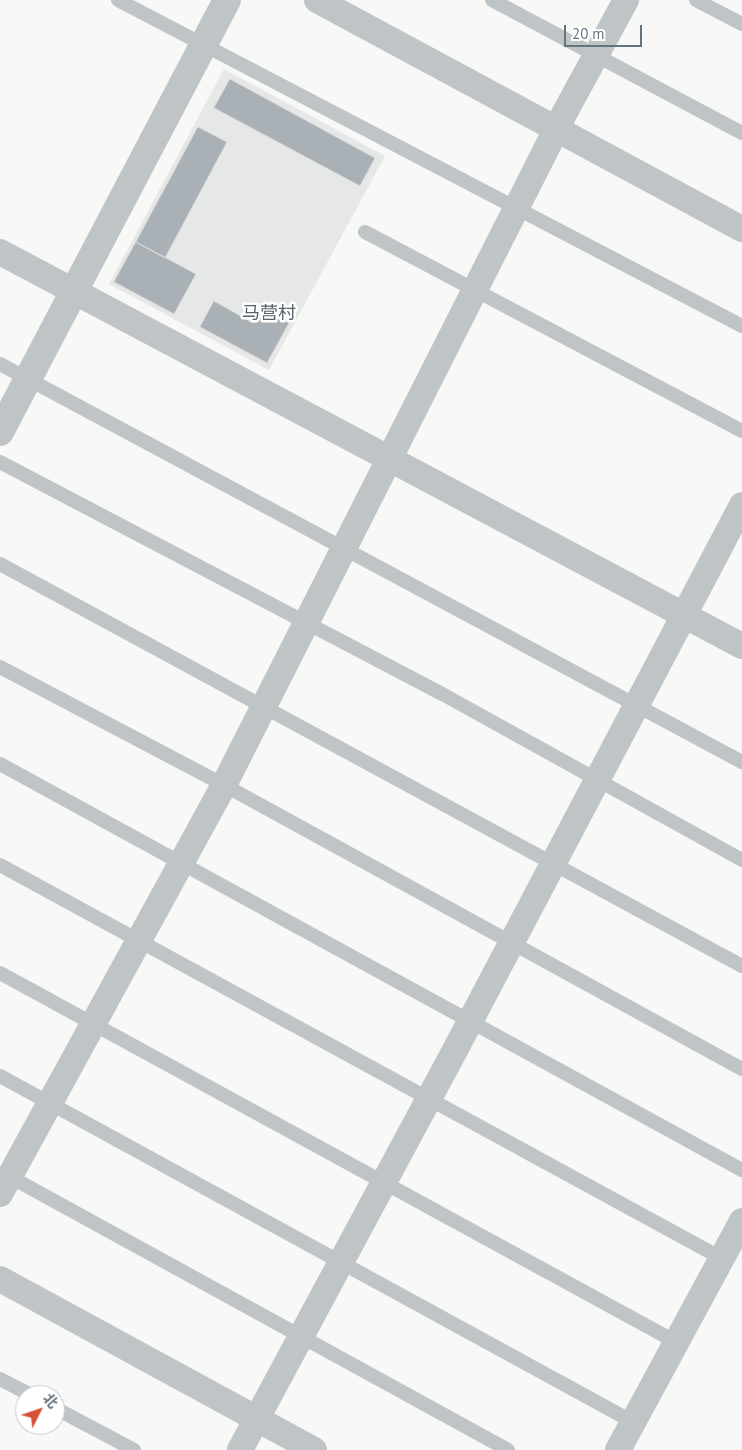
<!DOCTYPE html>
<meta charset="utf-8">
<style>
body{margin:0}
#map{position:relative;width:742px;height:1450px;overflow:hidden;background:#f8f8f6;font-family:"PT Sans","Noto Sans SC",sans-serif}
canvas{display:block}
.north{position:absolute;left:15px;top:1385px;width:50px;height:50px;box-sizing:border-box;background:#fff;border:1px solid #c1c8cc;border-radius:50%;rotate:49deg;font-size:14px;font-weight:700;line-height:20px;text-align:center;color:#65757f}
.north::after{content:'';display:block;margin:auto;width:18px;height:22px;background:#d95135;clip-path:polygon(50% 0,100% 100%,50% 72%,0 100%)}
.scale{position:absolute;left:564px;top:25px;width:78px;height:22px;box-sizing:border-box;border:2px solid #65757f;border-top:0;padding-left:6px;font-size:15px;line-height:18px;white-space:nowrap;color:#65757f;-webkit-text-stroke:4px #fff;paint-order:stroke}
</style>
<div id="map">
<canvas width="742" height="1450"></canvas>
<div class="north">北</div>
<div class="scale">20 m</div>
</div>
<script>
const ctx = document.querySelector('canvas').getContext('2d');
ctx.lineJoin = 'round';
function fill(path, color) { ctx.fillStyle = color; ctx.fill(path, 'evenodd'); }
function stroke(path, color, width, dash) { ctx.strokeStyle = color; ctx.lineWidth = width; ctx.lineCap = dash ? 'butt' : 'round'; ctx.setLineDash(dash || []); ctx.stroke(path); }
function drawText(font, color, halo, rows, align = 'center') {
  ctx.font = font + ' "PT Sans","Noto Sans SC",sans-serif'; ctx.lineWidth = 5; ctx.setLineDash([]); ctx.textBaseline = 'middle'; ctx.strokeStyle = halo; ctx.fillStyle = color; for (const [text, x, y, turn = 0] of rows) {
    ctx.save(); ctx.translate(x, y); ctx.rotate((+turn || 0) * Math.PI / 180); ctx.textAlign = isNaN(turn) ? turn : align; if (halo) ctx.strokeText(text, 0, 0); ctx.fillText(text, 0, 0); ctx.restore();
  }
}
const built = new Path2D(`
 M224,69l161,87 -116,214 -160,-86z`);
const building = new Path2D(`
 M230,79l145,79 -15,28 -146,-78z
 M198,127l29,15 -62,116 -29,-16z
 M136,242l60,32 -22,40 -60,-32z
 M214,301l39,22 8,-15 28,15 -22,40 -67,-36z`);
const service = new Path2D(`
 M118,0l624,326
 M492,0l250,133
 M696,0l46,24
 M365,232l377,199
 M0,364l742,398
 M0,462l446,234 296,164
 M0,564l742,402
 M0,667l224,118 518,284
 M0,764l742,406
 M0,865l721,393
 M0,973l676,369
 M0,1076l633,346
 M5,1174l503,276
 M0,1379l31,16
 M55,1408l79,42`);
const minor = new Path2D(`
 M317,0l425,229
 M0,252l742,394
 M0,1194l224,-409 340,-671 62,-114
 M0,1279l314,171
 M240,1450l214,-398 288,-547
 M618,1450l124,-229`);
const tertiary = new Path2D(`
 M0,432l227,-432`);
const quarterNames = [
 ["马营村",269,314]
];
fill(built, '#e6e7e7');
fill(building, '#a9b1b6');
stroke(building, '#dadad8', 1);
stroke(service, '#bfc4c7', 14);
stroke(minor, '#bfc4c7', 26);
stroke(tertiary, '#bfc4c7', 28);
drawText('18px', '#57636a', '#fff', quarterNames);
</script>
